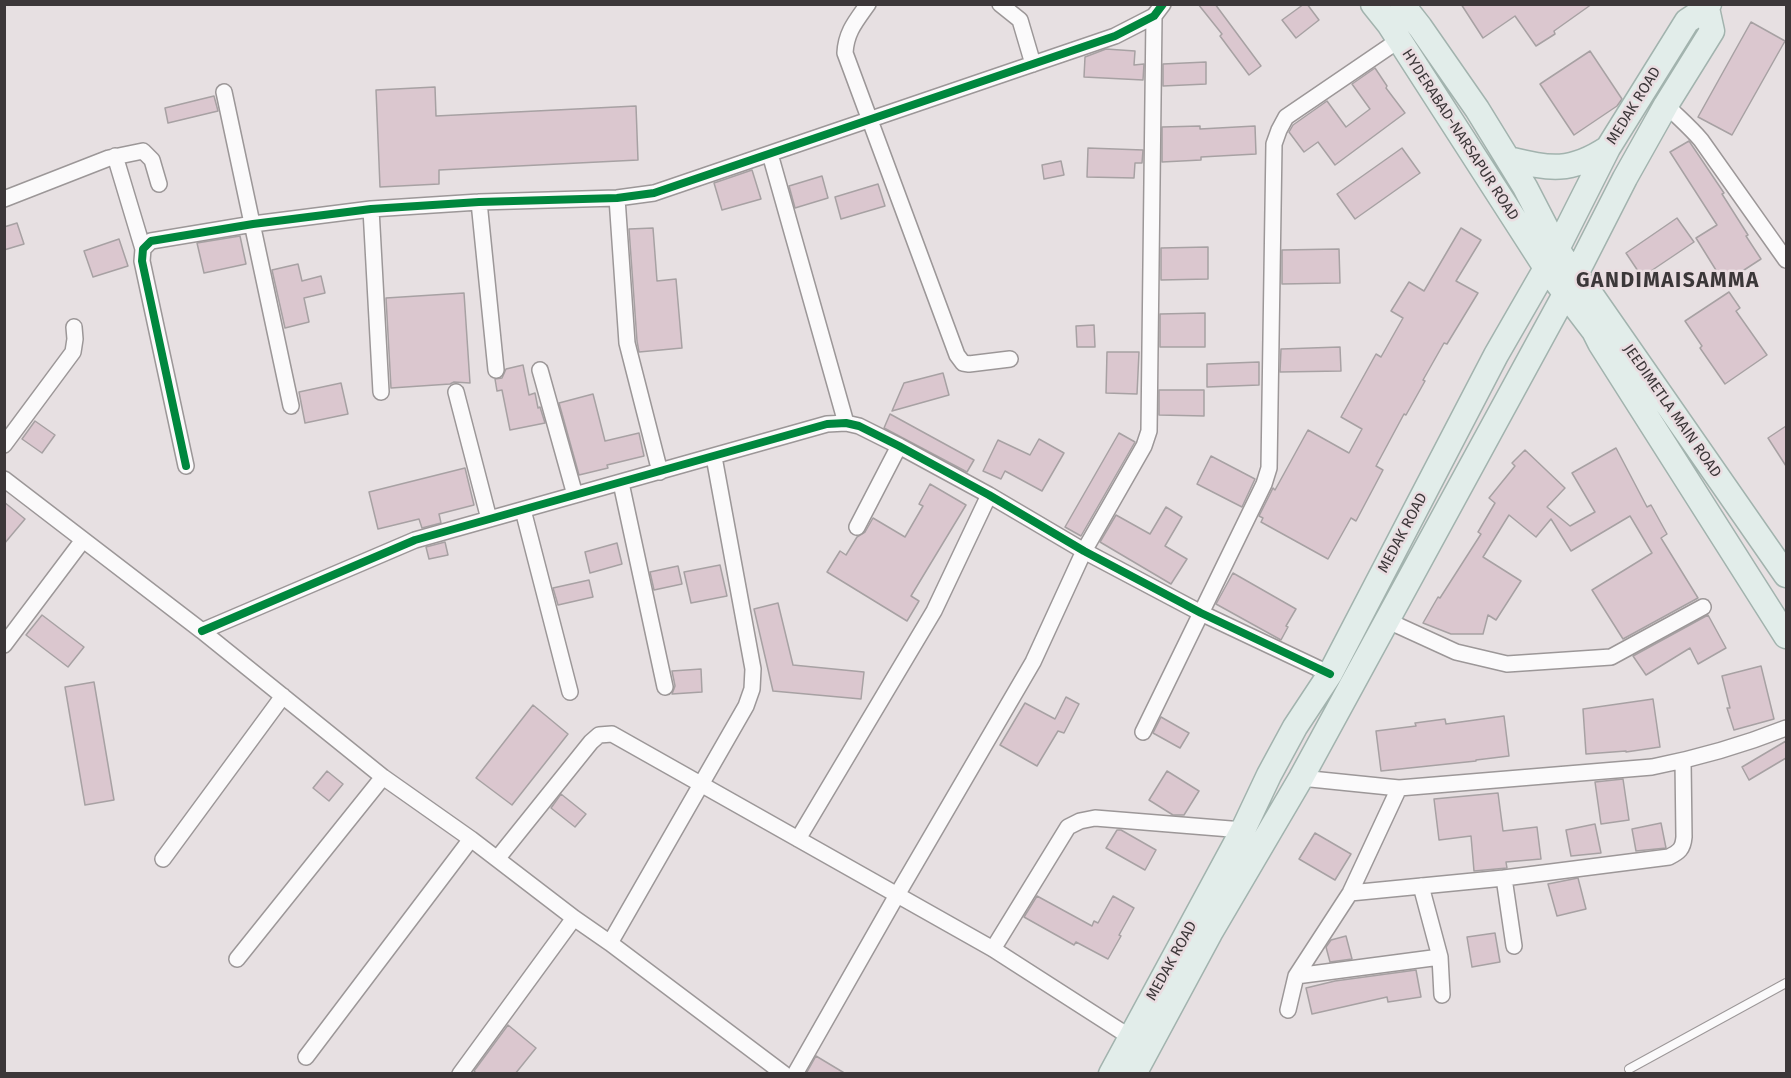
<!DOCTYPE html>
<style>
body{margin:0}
#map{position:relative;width:1791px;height:1078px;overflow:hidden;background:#e7e0e2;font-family:"Fira Sans",sans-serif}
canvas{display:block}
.frame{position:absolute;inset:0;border:6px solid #3c3739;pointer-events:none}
</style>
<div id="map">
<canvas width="1791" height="1078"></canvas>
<div class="frame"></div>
</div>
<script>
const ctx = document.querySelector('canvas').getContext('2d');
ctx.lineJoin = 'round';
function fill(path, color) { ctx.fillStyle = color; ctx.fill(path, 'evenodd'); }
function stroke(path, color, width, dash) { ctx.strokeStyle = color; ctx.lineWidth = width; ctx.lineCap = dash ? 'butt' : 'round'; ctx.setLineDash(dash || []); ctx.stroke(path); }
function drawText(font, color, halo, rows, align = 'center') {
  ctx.font = font + ' "Fira Sans",sans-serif'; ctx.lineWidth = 5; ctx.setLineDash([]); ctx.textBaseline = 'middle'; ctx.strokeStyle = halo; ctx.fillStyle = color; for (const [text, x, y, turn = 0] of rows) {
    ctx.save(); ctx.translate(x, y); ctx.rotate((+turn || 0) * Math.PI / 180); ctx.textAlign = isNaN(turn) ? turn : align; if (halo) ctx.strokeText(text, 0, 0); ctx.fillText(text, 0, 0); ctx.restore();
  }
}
const building = new Path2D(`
 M1198,4h17l46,62 -12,9 -29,-39 2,-2z
 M1304,4h3l12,16 -23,18 -14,-18z
 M1461,4h131l-38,27 1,3 -19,12 -21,-30 -32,22z
 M1751,22l34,19 -53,94 -34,-18z
 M1106,49l29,2 -1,14 10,-1 -1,16 -59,-3 1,-20z
 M1590,51l32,48 -5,7 -43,29 -34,-51z
 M1206,62v22l-43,2v-22z
 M1375,68l12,18 -1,2 19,25 -70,52 -17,-23 -14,10 -15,-20 4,-7 34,-24 19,26 24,-18 -18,-25z
 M435,87l1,29 200,-10 2,54 -199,10v14l-59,3 -4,-97z
 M214,96l4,15 -50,12 -3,-15z
 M1200,126v3l55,-3 1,28 -55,3v3l-39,2v-35z
 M1689,141l35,52 -2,1 26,41 -2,1 15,23 -37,24 -28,-45 21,-13 -47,-73z
 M1088,148l55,2 -1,13h-7l-1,15 -47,-1z
 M1402,148l18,25 -65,46 -18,-25z
 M1061,161l3,14 -20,4 -2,-14z
 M752,170l9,29 -39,11 -8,-27z
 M822,176l6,22 -33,10 -6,-22z
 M878,184l7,22 -44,13 -6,-22z
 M1677,218l17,24 -52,35 -16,-24z
 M17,223l7,21 -20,6v-23z
 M653,228l4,53 19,-2 6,69 -43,4 -2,-11 -8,-112z
 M1461,228l20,12 -25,41 22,12 -31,51 -3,-1 -21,37 2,1 -19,34 -2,-1 -28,52 7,4 -27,51 -5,-3 -23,41 -67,-37 2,-4 -4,-2 14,-28 2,2 33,-60 41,23 13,-24 -21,-12 35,-63 5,3 22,-39 -12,-7 18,-29 15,9z
 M240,236l6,28 -42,9 -7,-30z
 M119,239l9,27 -35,11 -9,-26z
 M1208,247v32l-47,1v-32z
 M1339,249l1,34 -58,1v-34z
 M298,264l4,17 19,-5 4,17 -21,5 5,24 -24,6 -13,-58z
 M1729,292l11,16 -4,3 31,44 -42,29 -25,-36 2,-2 -17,-25z
 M464,293l6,90 -16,-1 -4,2 -59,4 -5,-90z
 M1205,313v34h-45v-33z
 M1094,325l1,22h-18l-1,-21z
 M1340,347l1,24 -61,1 1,-23z
 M1107,352h32l-2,42 -31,-1z
 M1259,362v23l-52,2v-23z
 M523,365l6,30 6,-2 3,15 2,-1 5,16 -35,7 -8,-40 -5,1 -2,-12 7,-1 4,-9z
 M943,373l6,22 -57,16 12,-28z
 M341,383l7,31 -43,9 -6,-31z
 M1159,390h45v26l-45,-1z
 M593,394l12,47 34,-8 5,23 -37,9 1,3 -29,7 -20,-72z
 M890,414l84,46 -7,12 -83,-44z
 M35,421l20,14 -13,18 -20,-14z
 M1786,426v40l-18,-28z
 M1119,433l16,9 -54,94 -16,-9z
 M1039,439l25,14 -22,38 -37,-20 -4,8 -18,-8 15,-31 32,15z
 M1616,448l31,59 4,-2 16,29 -6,4 37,60 -75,41 -31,-49 60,-37 -22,-37 -59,35 -20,-32 -15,18 -27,-22 -26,42 38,24 -25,39 -8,-5 -5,19h-32l-28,-11 15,-26 2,1 41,-64 -3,-2 17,-29 -6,-5 26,-32 -3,-3 13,-13 40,38 -18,19 23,19 25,-14 -23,-39z
 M1211,456l44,23 -13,28 -45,-23z
 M465,468l9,37 -35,9 2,9 -19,5 -3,-9 -41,10 -9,-37z
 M930,484l36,21 -55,91 8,5 -12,20 -80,-49 13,-21 6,4 11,-18 8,-5 8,-14 32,19 18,-31 -4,-2z
 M4,502l21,17 -21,25z
 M1166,507l16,10 -17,29 22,13 -16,25 -71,-42 16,-27 34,19z
 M445,542l3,13 -19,4 -3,-12z
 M617,543l5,21 -32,9 -5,-21z
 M720,565l7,31 -36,7 -7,-31z
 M678,566l4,18 -28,6 -4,-18z
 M1233,573l63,36 -10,17 2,1 -7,13 -65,-36z
 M589,580l4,17 -35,8 -5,-17z
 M778,603l15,62 71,7 -3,27 -88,-8 -19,-82z
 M42,615l42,32 -16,20 -42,-32z
 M1708,615l18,33 -28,16 -8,-16 -44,27 -13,-19z
 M1761,666l13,53 -40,11 -7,-22h3l-8,-32z
 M701,669l1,23 -30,2 3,-8 -3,-15z
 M94,682l20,118 -29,5 -20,-118z
 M1066,697l13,7 -15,29 -6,-2 -21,35 -37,-21 25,-42 30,16z
 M1653,699l7,48 -34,5v-1l-40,3 -3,-45z
 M533,705l35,29 -56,71 -36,-27z
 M1504,716l5,40 -33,4v1l-95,10 -5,-40 40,-5 -1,-3 30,-4 1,5z
 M1161,717l28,16 -9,15 -27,-15z
 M1786,741v17l-37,22 -7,-13z
 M327,771l16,13 -14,17 -16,-13z
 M1167,771l32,20 -15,24h-11l-24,-15z
 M1623,779l6,41 -28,4 -6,-42z
 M1498,793l5,38 34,-4 4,32 -35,3 1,6 -33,3 -3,-35 -32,4 -5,-41z
 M561,794l25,20 -11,13 -24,-19z
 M1661,823l5,25 -30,3 -4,-22z
 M1595,824l6,29 -30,3 -5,-26z
 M1117,830h4l35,20 -11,20 -39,-22z
 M1315,833l36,21 -16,26 -36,-21z
 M1578,878l8,31 -29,7 -9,-32z
 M1037,896l55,30 2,-5 4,2 15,-27 21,12 -15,27 2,1 -13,23 -32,-17 -2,3 -50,-28z
 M1495,933l5,29 -28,5 -5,-30z
 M1346,936l6,23 -22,3 -4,-15 5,-7z
 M1416,970l5,27 -33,5 -1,-5 -75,17 -6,-26 29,-7z
 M508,1025l28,23 -21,26h-38l-3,-3z
 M816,1056l30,18h-37l-2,-2z`);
const lane = new Path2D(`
 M1629,1069l157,-86`);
const street = new Path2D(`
 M868,4c-12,17 -22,28 -23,49l112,302 6,8 6,1 41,-5
 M1000,4l20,16 13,44
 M224,92l67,314
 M1666,105c12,12 24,22 35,35l85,120
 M770,154l76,269
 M115,156l28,93
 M617,198l10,145 33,129
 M4,199l105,-41 34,-7 9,9 7,24
 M479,202l17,168
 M371,209l10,183
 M540,370l35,125
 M456,392l33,127
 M4,445l69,-93 2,-13 -1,-12
 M186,466l-44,-205 1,-12 8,-8 102,-17 118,-15 108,-7 138,-4 37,-5 461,-157 39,-20 9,-12
 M4,479l198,152 181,146 88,62 103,79 36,25 174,131
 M621,483l44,204
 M523,510l47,182
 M857,527l42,-81
 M1386,620l70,32 51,12 104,-7 92,-50
 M202,631l213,-91 412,-116 19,-1 13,3 40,20 90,49 95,56 117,62 129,61
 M4,645l79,-105
 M1143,732l121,-248 5,-16 5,-324 5,-14 7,-13 113,-77
 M1301,778l98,10 253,-21c46,-9 91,-22 134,-39
 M798,839l136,-228 55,-116
 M163,859l120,-163
 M497,859l94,-117 8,-7 13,-1 381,215 137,88
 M1504,878l10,68
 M1421,886l19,71 2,38
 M1350,893l154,-15 165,-21c10,-5 14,-8 15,-20l-1,-76
 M610,943l136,-237 6,-17 1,-20 -39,-212
 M993,949l75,-122 12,-6 15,-3 148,12
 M237,959l146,-182
 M1296,976l144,-19
 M1288,1010l8,-34 54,-83 49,-105
 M306,1057l165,-218
 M460,1074l114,-156
 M795,1074l102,-179 136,-233 51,-111 60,-105 5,-15 5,-415`);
const primary = new Path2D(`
 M1373,4l16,20 157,244 48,63 6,12 186,293
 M1402,4l18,23 57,82 48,78 32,62 18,27 15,17 196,282
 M1508,159c43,10 62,14 100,-11
 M1111,1074l132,-244 26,-55 26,-48 35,-53 166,-319 61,-106 51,-101 79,-127 20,-13 2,-4
 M1134,1074l76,-141 91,-155 274,-502 50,-98 41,-73 46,-74 -5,-23`);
const cycleway = new Path2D(`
 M186,466l-44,-205 1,-12 8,-8 102,-17 118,-15 108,-7 138,-4 37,-5 461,-157 39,-20 9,-12
 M202,631l213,-91 412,-116 19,-1 13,3 40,20 90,49 95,56 117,62 129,61`);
const streetNames = [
 ["MEDAK ROAD",1634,106,-58],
 ["HYDERABAD-NARSAPUR ROAD",1460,135,57],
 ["JEEDIMETLA MAIN ROAD",1672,411,55],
 ["MEDAK ROAD",1403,533,-62],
 ["MEDAK ROAD",1172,961,-61]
];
const districtNames = [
 ["GANDIMAISAMMA",1668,281]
];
fill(building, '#dbc7cf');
stroke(building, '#a7a1a3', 1.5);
stroke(lane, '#9c9798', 10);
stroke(street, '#9c9798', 18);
stroke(primary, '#a2b3ae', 27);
stroke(lane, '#fbfafb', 8);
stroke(street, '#fbfafb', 15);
stroke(primary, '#e2edea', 24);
stroke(cycleway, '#00873e', 8);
drawText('15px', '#3c3739', '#eadde1', streetNames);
ctx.letterSpacing = '1.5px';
drawText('bold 21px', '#3c3739', '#eadde1', districtNames);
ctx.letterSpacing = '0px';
</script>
